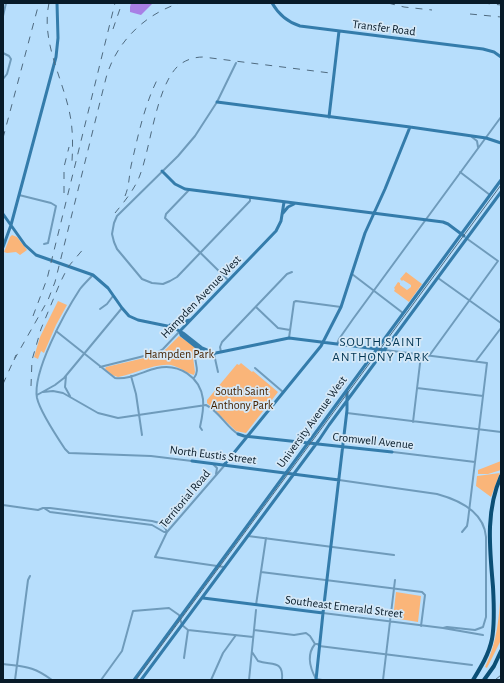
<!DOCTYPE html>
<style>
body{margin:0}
#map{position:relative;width:504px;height:683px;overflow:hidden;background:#b7defc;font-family:"Alegreya Sans",sans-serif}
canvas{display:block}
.frame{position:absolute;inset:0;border:4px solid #081b29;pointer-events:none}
</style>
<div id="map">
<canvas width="504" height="683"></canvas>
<div class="frame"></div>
</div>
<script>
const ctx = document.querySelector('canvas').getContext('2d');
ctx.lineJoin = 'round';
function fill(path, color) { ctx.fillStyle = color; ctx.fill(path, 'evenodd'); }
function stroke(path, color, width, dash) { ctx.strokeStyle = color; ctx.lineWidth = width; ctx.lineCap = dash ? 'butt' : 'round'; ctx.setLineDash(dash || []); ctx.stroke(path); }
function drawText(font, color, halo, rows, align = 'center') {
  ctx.font = font + ' "Alegreya Sans",sans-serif'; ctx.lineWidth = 3.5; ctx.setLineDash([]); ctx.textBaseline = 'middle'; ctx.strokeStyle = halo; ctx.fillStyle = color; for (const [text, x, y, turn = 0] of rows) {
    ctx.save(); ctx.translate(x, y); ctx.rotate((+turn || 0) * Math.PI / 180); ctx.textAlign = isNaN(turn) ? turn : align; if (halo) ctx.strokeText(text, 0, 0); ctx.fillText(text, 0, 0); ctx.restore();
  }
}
const green = new Path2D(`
 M12,235l5,2 10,13 -7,5 -4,-3 -9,1 -3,-1 6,-15z
 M406,272l16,12 -13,18 -15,-11 1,-2 -1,-1 4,-6 2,1v2l7,5 4,-3v-2l-8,-5 -1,1 -2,-2z
 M58,301l9,4 -11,20 -12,28 -3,-2 -3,8 -4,-2 6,-20z
 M179,336l16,11 -2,10 2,15 -1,3c-8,-2 -14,-8 -23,-10 -16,-2 -37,9 -53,12l-6,-2 -7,-6 1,-2 51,-12 9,-6z
 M241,363l11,9 1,-1 25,21 -32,41 -10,-2 -29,-28v-3l30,-36 2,1z
 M501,461v9l-13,4h-10v-4z
 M500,473l-9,24 -15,-11 1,-10z
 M501,588v52l-14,28 -2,-1c13,-26 14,-51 16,-79z
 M396,592l25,4 -3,26 -25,-4z`);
const water = new Path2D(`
 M131,3h22l-12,12 -11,-3v-5z`);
const street = new Path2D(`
 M3,16l3,-13
 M3,53l6,3 2,3 -4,15 -4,5
 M236,63l-19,39 -22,34 -17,20 -61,60 -3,7 -2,11 2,8 3,7 25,30 10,4 11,1 7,-3 7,-4 73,-76v-3
 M472,137l5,4 1,6
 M460,172l30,23
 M189,190l-23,24 -1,4 63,62
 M19,195l32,8 5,3 -8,37 -4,1
 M352,274l51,39
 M93,275c-5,5 -9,9 -13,14 -15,23 -48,83 -43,109 3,13 20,39 28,51l4,4 82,3 41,5
 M438,278l63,45
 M256,307l22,21 12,2
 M100,309l7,-5 6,-8
 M56,331l59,47c14,2 29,-7 42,-10 22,-5 43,9 46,31 1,9 -1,19 -3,28l2,3
 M289,338l5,-36 2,-1 45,6
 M337,344l2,-5 14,-20 148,-202
 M385,350l102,13 -19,157 -1,6 -5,6
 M221,352l-1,-5 2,-5 65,-68 5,-2
 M214,354l4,18
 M429,356l69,-95 -32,-23
 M476,361l25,-33
 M100,367l56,-14 7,-4 17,-18
 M255,368l28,24
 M66,376l-1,11 5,9
 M131,376l5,18 6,41
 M194,378c8,-10 -4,-19 4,-31
 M417,388l66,8
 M43,392l10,-1 10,2 35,20 20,5 88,-13c14,7 20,22 32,29
 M37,395l18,-10 9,-7 58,-70
 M347,413l154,19
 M413,422l8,-67
 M393,452l82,10
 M213,464l4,4 -1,6
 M224,466l-57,66 -12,25 69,10
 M339,480l98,14c22,6 47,17 49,43v80l-3,10 -8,3 -28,-3 -4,1
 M3,505l35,5 5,-2h7l102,13c6,1 13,4 15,11
 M44,508l6,4 102,13 12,7h3
 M248,536l146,19
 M261,572l161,20 3,3 -4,31
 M256,605l10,-67
 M323,613l120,15 40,7
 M254,630l40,5 12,-2 4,3 5,8h3l1,2 153,19
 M315,644c-9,11 -5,24 1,35l6,1
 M252,652l6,9c13,5 26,-2 24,19
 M184,658l4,-28
 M3,664c23,3 30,2 49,16
 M15,680l13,-100 2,-4
 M101,680l21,-29 11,-40 36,-3 10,7 3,10 6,5 65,7
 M211,680l12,-27 13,-18
 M249,680l7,-70
 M383,680l12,-100`);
const secondary = new Path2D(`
 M272,3c7,12 15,19 28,23l183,23 11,3 7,5
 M217,102l193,25 76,11 15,5
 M329,117l10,-86
 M162,171l13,13 10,5 258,33 5,2 16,12
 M283,213l5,-6 6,-3
 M3,214l22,31 11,10 57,20 15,13 14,20 7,8 9,4 34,7 11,6 19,15 12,5
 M3,247l8,-22 45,-168 2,-19 -1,-35
 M170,325l20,-5
 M180,331l1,4 19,15 11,4 78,-16 96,12
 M180,331l96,-100 5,-10 3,-19
 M238,434l6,2 148,16
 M192,461l147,19
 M224,465l97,-119 20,-39 24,-74 20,-44 25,-62
 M203,598l120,15
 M134,680l367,-500
 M141,680l178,-240 10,-15 172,-233
 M316,680l7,-67 24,-203v-19`);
const highway = new Path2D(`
 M473,680c8,-13 16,-26 19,-41 3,-17 2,-34 1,-52 -3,-37 -8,-75 8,-111
 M484,680l10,-14 7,-15`);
const tram = new Path2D(`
 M136,680l365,-495`);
const rail = new Path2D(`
 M49,3c-8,37 12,72 20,107 4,17 4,34 3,51
 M388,3l16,4 28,3
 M483,3l18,2
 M470,14l31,3
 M113,29l9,-26
 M3,138l36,-135
 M64,193v-26l5,-20
 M125,196c4,-9 4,-19 6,-30 7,-30 13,-60 27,-88
 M115,213c9,-11 20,-24 25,-38 11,-29 16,-88 38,-109 7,-6 16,-9 25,-9l127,16
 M33,316l14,-37 68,-276
 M14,360l34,-60 7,-18 51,-204c10,-36 39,-64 74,-75
 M3,384l13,-29
 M31,386l1,-26 9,-31 19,-46 8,-16 17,-20
 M495,680l6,-5`);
const streetNames = [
 ["Transfer Road",384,28,7],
 ["Hampden Avenue West",201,297,-46],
 ["University Avenue West",312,422,-54],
 ["Cromwell Avenue",373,441,6],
 ["North Eustis Street",213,455,7],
 ["Territorial Road",185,499,-50],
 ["Southeast Emerald Street",344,607,7]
];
const parkNames = [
 ["Hampden Park",179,354],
 ["South Saint",242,391],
 ["Anthony Park",242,405]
];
const neighbourhoodNames = [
 ["SOUTH SAINT",381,342],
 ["ANTHONY PARK",381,357]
];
fill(green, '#fab579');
fill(water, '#a87fe5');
stroke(street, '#6f9bbb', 2);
stroke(secondary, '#347cab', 3);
stroke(highway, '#0b4f76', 4);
stroke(tram, '#4f6a7f', 1);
stroke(rail, '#4f6a7f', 1, [7, 7]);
drawText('12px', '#081b29', '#d5e8f7', streetNames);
drawText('12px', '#452200', '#d5e8f7', parkNames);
ctx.letterSpacing = '1px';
drawText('13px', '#023654', '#d5e8f7', neighbourhoodNames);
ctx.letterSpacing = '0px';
</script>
